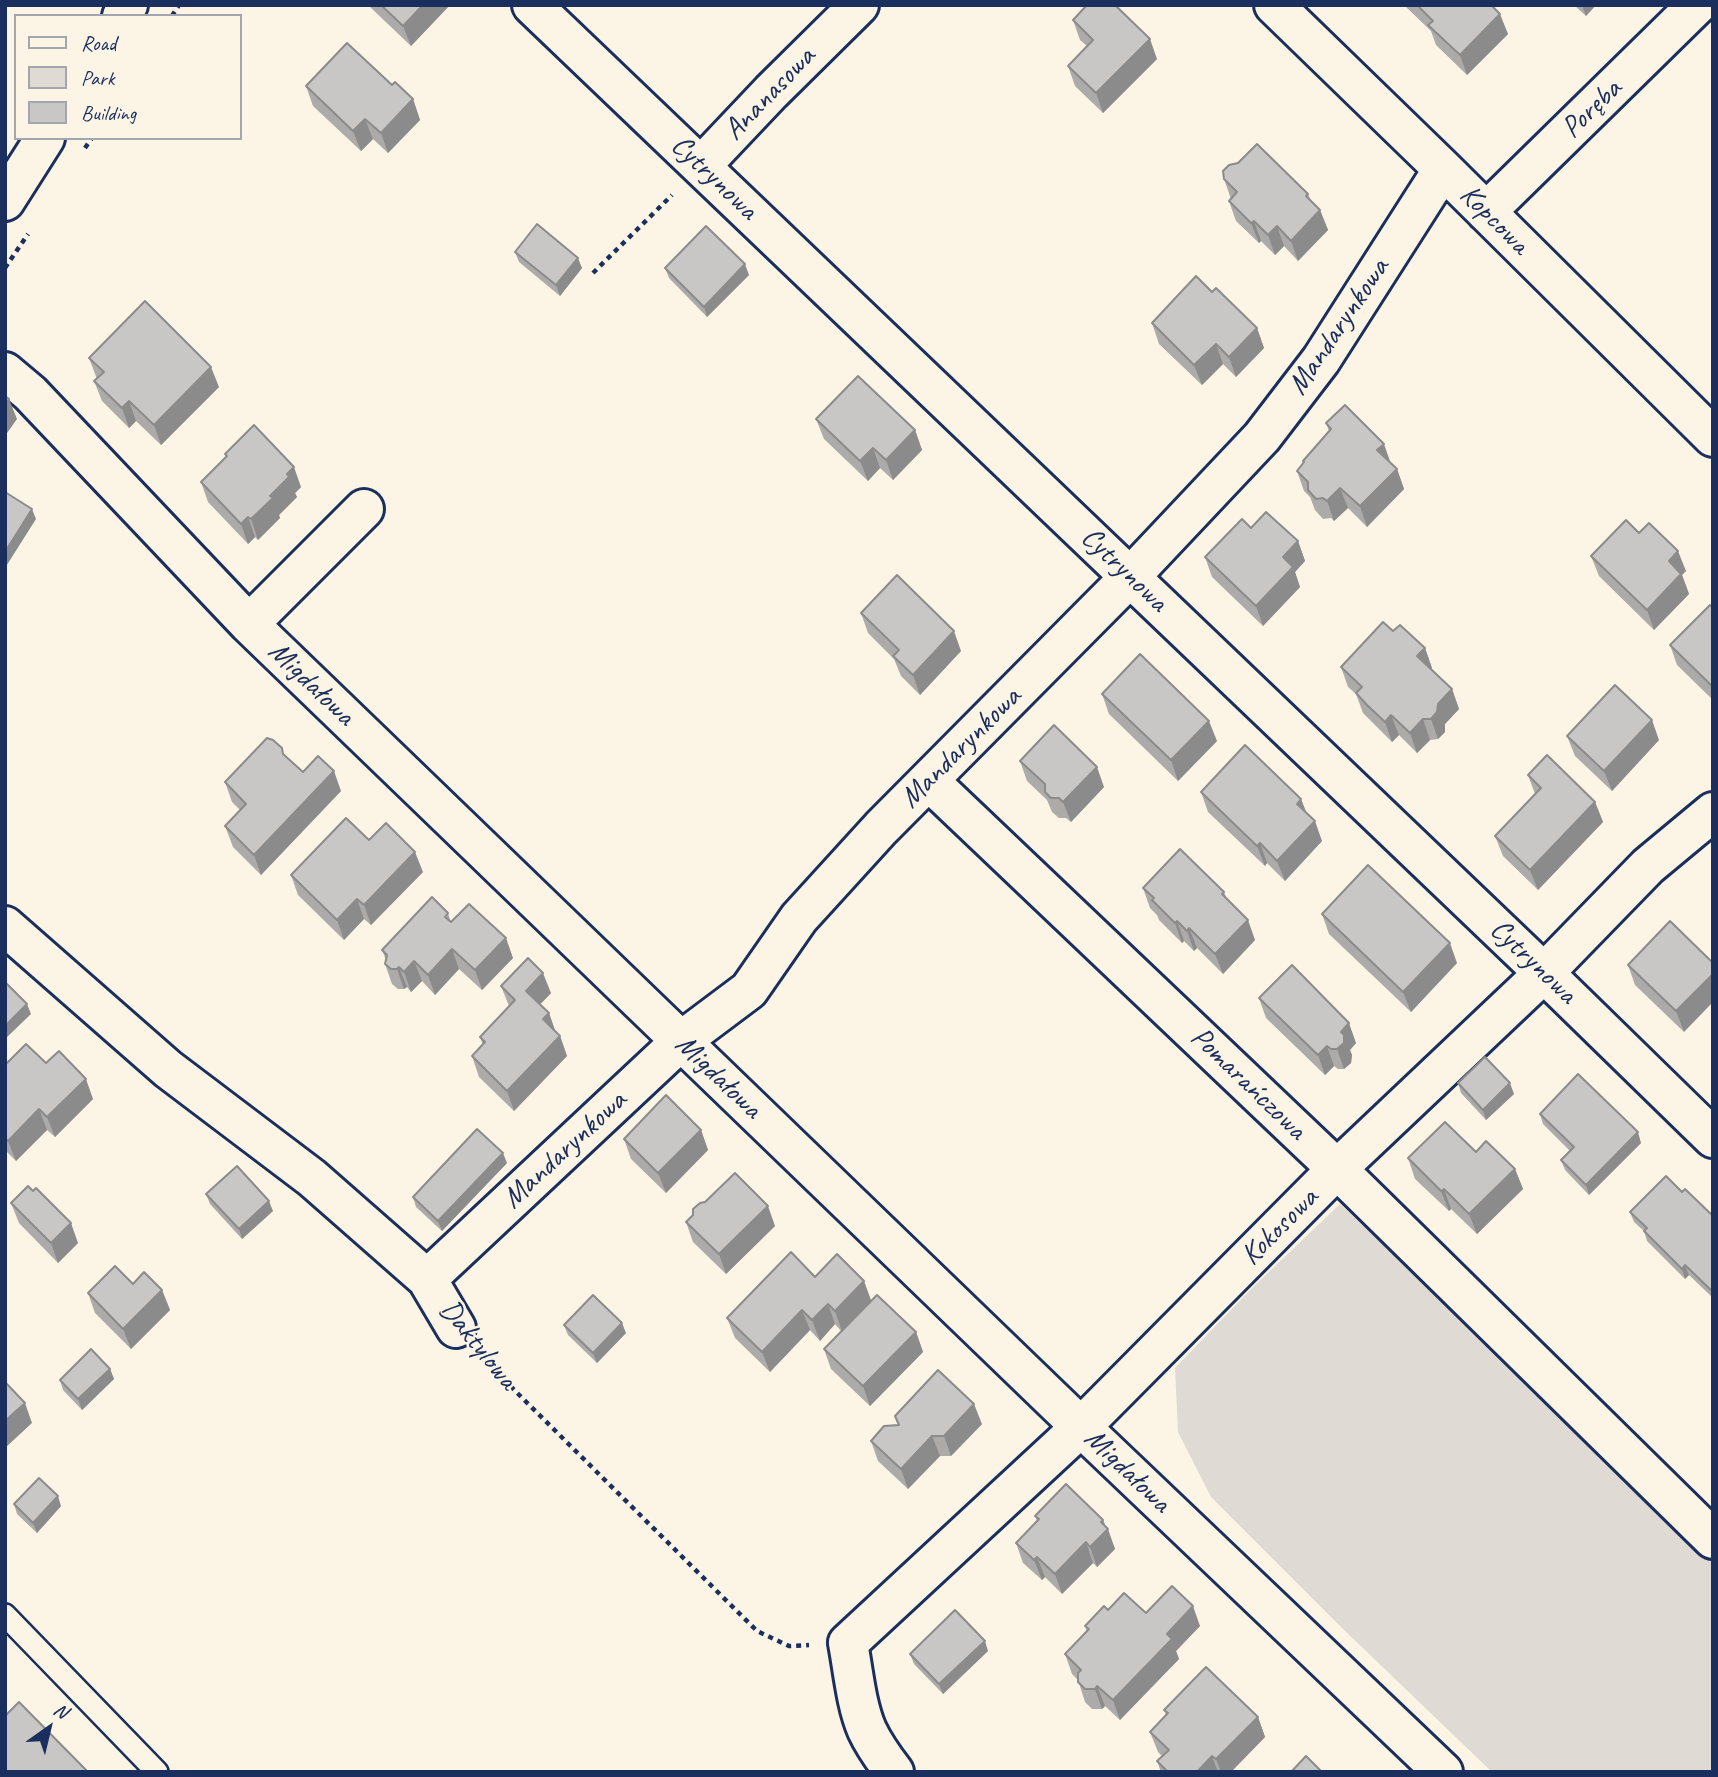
<!DOCTYPE html>
<meta charset="utf-8">
<style>
body{margin:0}
#map{position:relative;width:1718px;height:1777px;overflow:hidden;background:#fcf5e5;font-family:Caveat,sans-serif}
canvas{display:block}
.frame{position:absolute;inset:0;border:7px solid #1b2f5e;pointer-events:none}
.legend{position:absolute;left:14px;top:14px;width:228px;height:126px;box-sizing:border-box;background:#fcf5e5;border:2px solid #a2a6af;margin:0;padding:9px 12px;list-style:none;font-size:21px;color:#1b2f5e}
.legend li{display:flex;align-items:center;gap:14px;height:35px}
.legend b{width:35px;border:2px solid #a2a6af}
.north{position:absolute;left:14px;top:1693px;width:70px;height:70px;-webkit-text-stroke:5px #fcf5e5;paint-order:stroke;rotate:34deg;font-size:19px;font-weight:700;line-height:28px;text-align:center;color:#1b2f5e}
.north::after{content:'';display:block;margin:auto;width:24px;height:32px;background:#1b2f5e;clip-path:polygon(50% 0,100% 100%,50% 72%,0 100%)}
</style>
<div id="map">
<canvas width="1718" height="1777"></canvas>
<div class="frame"></div>
<ul class="legend">
<li><b style="height:9px;background:#fcf5e5"></b>Road</li>
<li><b style="height:19px;background:#dfdbd4"></b>Park</li>
<li><b style="height:19px;background:#c8c7c6"></b>Building</li>
</ul>
<div class="north">N</div>
</div>
<script>
const ctx = document.querySelector('canvas').getContext('2d');
ctx.lineJoin = 'round';
function fill(path, color) { ctx.fillStyle = color; ctx.fill(path, 'evenodd'); }
function stroke(path, color, width, dash) { ctx.strokeStyle = color; ctx.lineWidth = width; ctx.lineCap = dash ? 'butt' : 'round'; ctx.setLineDash(dash || []); ctx.stroke(path); }
function drawText(font, color, halo, rows, align = 'center') {
  ctx.font = font + ' Caveat,sans-serif'; ctx.lineWidth = 5; ctx.setLineDash([]); ctx.textBaseline = 'middle'; ctx.strokeStyle = halo; ctx.fillStyle = color; for (const [text, x, y, turn = 0] of rows) {
    ctx.save(); ctx.translate(x, y); ctx.rotate((+turn || 0) * Math.PI / 180); ctx.textAlign = isNaN(turn) ? turn : align; if (halo) ctx.strokeText(text, 0, 0); ctx.fillText(text, 0, 0); ctx.restore();
  }
}
const green = new Path2D(`
 M1340,1204l373,354v214h-221l-149,-143 -132,-132 -33,-65 -3,-64 76,-79z`);
const path = new Path2D(`
 M172,16l7,-11
 M85,148l7,-10
 M5,268l23,-34
 M593,273l79,-78
 M482,1358l275,273 32,15 20,-1`);
const service = new Path2D(`
 M5,1615l152,157`);
const minor = new Path2D(`
 M532,5l1012,968 169,165
 M1274,5l169,164 270,268
 M701,166l70,-74 88,-87
 M1486,212l211,-207
 M5,372l25,21 219,231 832,803 362,345
 M249,624l115,-115
 M929,781l408,388 376,370
 M5,926l163,143 144,109 115,101 29,49
 M427,1279l254,-238 68,-51 50,-72 82,-90 249,-251 132,-140 59,-77 122,-191
 M894,1772c-10,-13 -20,-27 -27,-42 -11,-25 -14,-61 -19,-87l233,-216 256,-258 207,-196 104,-107 65,-54`);
const tertiary = new Path2D(`
 M122,16l6,-11
 M5,201l40,-63`);
const wall = new Path2D(`
 M368,5h82l-39,41z
 M1404,5h89l15,29 -41,41 -31,-30 -5,-14z
 M1574,5h22l-10,11z
 M1073,20l84,39 -54,54 -28,-27 -7,-20 19,-20 -7,-6z
 M306,86l107,13 7,21 -32,33 -15,-14 -12,12 -48,-45z
 M1224,179l84,15 3,7 9,9 8,20 -30,31 -14,-15 -9,9 -14,-14 -2,2 -23,-22 -7,-20 2,-2z
 M515,252l67,16 -22,28 -41,-34z
 M665,268l84,7 -42,42 -38,-39z
 M1212,292l45,36 7,20 -28,29 -13,-13 -21,21 -43,-41 -7,-21z
 M89,358l130,29 -58,58 -25,-24 -7,7 -27,-27 -8,-20 3,-2z
 M816,419l99,11 7,20 -29,30 -13,-12 -12,13 -44,-42z
 M1326,423l65,40 6,6 7,20 -37,38 -19,-19 -14,13 -3,-3 -8,1 -8,-9 -5,-13 -6,-6 -7,-20 32,-40z
 M225,454l76,33 -6,6 2,4 -18,18 1,3 -22,22 -3,-3 -7,7 -40,-42 -7,-20 25,-25z
 M1251,528l47,13 7,20 -10,11 5,15 -37,39 -51,-49 -7,-20z
 M1639,533l47,38 -4,4 7,19 -35,36 -55,-54 -8,-20z
 M1713,608v92l-36,-35 -7,-20z
 M861,613l100,38 -41,44 -19,-19 -7,-17 -26,-26z
 M1393,631l32,17 7,20 -1,1 21,20 7,20 -14,15v8l-7,7 -8,1 -13,13 -18,-18 -7,7 -29,-29 -7,-19 -8,-7 -7,-20z
 M1102,694l115,47 -39,40 -69,-67z
 M1567,736l92,4 -47,51 -37,-35z
 M282,748l2,7 19,17 38,19 -80,84 -28,-28 -8,-21 15,-16 -8,-8 -7,-20z
 M1020,761l84,26 -33,35 -5,-4h-7l-7,-6 -5,-12 -20,-19z
 M1528,775l67,27 8,20 -65,68 -35,-34 -8,-20 40,-42z
 M1201,792l100,7 5,14 16,28 -37,40 -18,-18 -2,3 -57,-54z
 M369,840l54,32 -52,53 -7,-6 -20,21 -46,-45 -7,-20z
 M1143,888l81,4 3,7 28,41 -32,34 -26,-26 -3,3 -10,-10 -2,2 -23,-23 -2,-5 -7,-7z
 M448,913l3,9 62,36 -31,32 -23,-21 -24,26 -13,-14 -11,11 -4,-5 -3,2h-6l-6,-5 -7,-20 1,-4 -4,-10z
 M1322,914l135,49 -46,49 -82,-78z
 M1670,921l14,111 -49,-47 -7,-20z
 M501,986l50,7 -11,11 9,9 6,18 5,5 7,20 -53,55 -35,-34 -7,-21 11,-11 -3,-8 29,-31z
 M1259,998l97,45 -6,7 2,5 -1,8 -7,6h-6l-4,-3 -9,9 -59,-57z
 M46,1063l47,36 -38,38 -8,-7 -31,31 -11,-11v-85z
 M1458,1083l56,11 -28,26 -25,-27z
 M1540,1114l101,29 -52,52 -24,-25 -4,-10 9,-9 -27,-27z
 M701,1130l7,20 -42,43 -35,-34 -7,-20z
 M1476,1152l39,17 8,20 -46,45 -26,-25 -2,2 -34,-32 -7,-21z
 M507,1163l-65,68 -26,-24 -3,-10z
 M1682,1192l31,24v82l-24,-23 -4,4 -38,-38 -3,-10 -10,-9 -4,-10z
 M206,1194l67,17 -31,28 -32,-35z
 M11,1203l67,40 -20,20 -39,-40z
 M686,1222l89,4 -49,48 -33,-32z
 M815,1277l49,4 7,19 45,32 7,20 -53,54 -39,-37 -7,-20 17,-18 -6,-7 -15,17 -10,-11 -40,42 -35,-34 -8,-20z
 M162,1290l8,20 -39,39 -36,-36 -7,-20z
 M564,1325l62,8 -29,30 -29,-28z
 M110,1369l4,10 -32,31 -19,-20 -3,-10z
 M895,1416l87,8 -31,32h-11l-32,33 -30,-28 -7,-20 27,-16z
 M14,1504l47,2 -24,27 -20,-19z
 M1035,1516l68,4 12,29 -18,18 -4,-4 -31,31 -17,-17 -3,3 -19,-17 -7,-20 21,-22z
 M1108,1610l38,3 54,13 -24,25 3,8 -59,61 -15,-14 -3,3h-10l-7,-7 -7,-22 -6,-6 -7,-20 22,-22 -2,-6z
 M988,1651l-45,43 -29,-30 -4,-10z
 M1164,1710l94,7 7,20 -34,35h-70l-4,-11 5,-5 -4,-4 -8,-20 16,-17z`);
const shadedWall = new Path2D(`
 M423,5h27l-39,41 -8,-20z
 M1582,5h14l-10,11z
 M1500,14l8,20 -41,41 -7,-20z
 M1150,39l7,20 -54,54 -7,-20z
 M413,99l7,21 -32,33 -7,-20z
 M365,119l8,20 -12,12 -8,-20z
 M1320,210l8,20 -30,31 -7,-20z
 M1254,221l7,20 -2,2 -8,-20z
 M1277,226l7,20 -9,9 -7,-20z
 M578,258l4,10 -22,28 -4,-11z
 M745,264l4,11 -42,42 -3,-10z
 M1257,328l7,20 -28,29 -7,-20z
 M1216,344l7,20 -21,21 -8,-20z
 M211,367l8,20 -58,58 -7,-20z
 M9,399l8,20 -12,17v-31z
 M129,401l7,20 -7,7 -7,-20z
 M915,430l7,20 -29,30 -7,-20z
 M1384,444l7,20 -14,-14z
 M873,448l7,20 -12,13 -8,-20z
 M294,467l7,20 -6,6 2,4 -18,18 1,3 -22,22 -7,-21 36,-45z
 M1397,469l7,20 -37,38 -7,-21z
 M1340,488l8,20 -14,13 -7,-20z
 M32,509l4,10 -31,49v-16z
 M248,517l7,20 -7,7 -7,-20z
 M1298,541l7,20 -10,11 5,15 -37,39 -7,-20 27,-49z
 M1678,551l8,20 -4,4 7,19 -35,36 -7,-20 22,-49z
 M954,631l7,20 -41,44 -7,-20z
 M1425,648l7,20 -8,8 -7,-20z
 M1452,689l7,20 -14,15v8l-7,7 -7,-20 7,-15z
 M1391,715l8,20 -7,7 -7,-20z
 M1423,719l7,21 -13,13 -7,-20z
 M1652,720l7,20 -47,51 -8,-20z
 M1209,721l8,20 -39,40 -7,-21z
 M1097,767l7,20 -33,35 -8,-20z
 M334,771l7,20 -80,84 -7,-20z
 M1301,799l8,20 -12,-15z
 M1595,802l8,20 -65,68 -8,-20z
 M1315,821l7,20 -37,40 -8,-20z
 M1260,843l7,20 -2,3 -8,-20z
 M415,852l8,20 -52,53 -7,-20z
 M357,899l7,20 -20,21 -7,-20z
 M1248,920l7,20 -32,34 -8,-20z
 M1177,921l7,20 -2,2 -7,-20z
 M1189,928l8,20 -3,3 -7,-20z
 M506,938l7,20 -31,32 -7,-20z
 M1450,943l7,20 -46,49 -8,-20z
 M452,949l7,20 -24,26 -7,-20z
 M414,961l8,20 -11,11 -7,-20z
 M399,967l8,20 -3,2 -7,-20z
 M543,973l8,20 -17,18 -8,-20z
 M1713,974v28l-29,30 -8,-21z
 M27,1004l4,10 -26,25v-13z
 M549,1013l7,20 -13,-14z
 M1349,1023l7,20 -6,7 2,5 -1,8 -7,6 -7,-20 4,-17z
 M560,1036l7,20 -53,55 -7,-20z
 M1327,1046l7,20 -9,9 -7,-20z
 M86,1079l7,20 -38,38 -8,-20z
 M1510,1083l4,11 -28,26 -3,-10z
 M39,1109l8,21 -31,31 -8,-20z
 M701,1130l7,20 -42,43 -8,-20z
 M1638,1132l3,11 -52,52 -3,-10z
 M503,1153l4,10 -65,68 -4,-10z
 M1515,1169l8,20 -46,45 -8,-20z
 M1444,1189l7,20 -2,2 -8,-20z
 M269,1201l4,10 -31,28 -3,-10z
 M768,1206l7,20 -49,48 -7,-20z
 M71,1223l7,20 -20,20 -7,-20z
 M1685,1265l4,10 -4,4 -3,-10z
 M864,1281l7,20 -29,30 -7,-20z
 M162,1290l8,20 -39,39 -8,-20z
 M828,1304l7,20 -15,17 -8,-21z
 M802,1310l8,20 -40,42 -8,-20z
 M622,1323l4,10 -29,30 -4,-10z
 M916,1332l7,20 -53,54 -7,-20z
 M110,1369l4,10 -32,31 -4,-11z
 M25,1403l7,20 -27,25v-27z
 M974,1404l8,20 -31,32 -7,-20z
 M932,1436l8,20 -32,33 -7,-20z
 M58,1496l3,10 -24,27 -4,-10z
 M1103,1520l4,10 1,-1 7,20 -18,18 -7,-20 11,-25z
 M1086,1542l7,21 -31,31 -7,-20z
 M1037,1557l8,20 -3,3 -8,-20z
 M1193,1606l7,20 -24,25 3,8 -59,61 -7,-20 54,-66z
 M985,1641l3,10 -45,43 -4,-10z
 M1097,1686l8,20 -3,3 -7,-20z
 M1258,1717l7,20 -34,35h-10l-5,-13z
 M1212,1756l6,16h-21z`);
const building = new Path2D(`
 M381,5h42l-20,21z
 M1087,5h28l35,34 -54,54 -28,-27 25,-26 -20,-20z
 M1417,5h74l9,9 -40,41 -32,-30 5,-4z
 M347,43l45,42 3,-3 18,17 -32,34 -16,-14 -12,12 -47,-45z
 M1257,144l51,50 -2,2 14,14 -29,31 -14,-15 -9,9 -14,-14 -3,2 -22,-22 8,-9 -13,-13 -1,-8 6,-6 9,-2z
 M537,224l41,34 -22,27 -41,-33z
 M706,226l39,38 -41,43 -39,-39z
 M1196,276l16,16 4,-4 41,40 -28,29 -13,-13 -22,21 -42,-42z
 M145,301l66,66 -57,58 -25,-24 -7,7 -28,-27 10,-9 -15,-14z
 M858,376l57,54 -29,30 -13,-12 -13,13 -44,-42z
 M5,396l4,3 -4,6z
 M1345,405l39,39 -7,6 20,19 -37,37 -20,-18 -13,13 -4,-3 -7,1 -8,-9v-8l-11,-11 7,-9 -1,-1 28,-32 -5,-6z
 M254,425l40,42 -7,7 2,3 -19,19 3,2 -22,21 -3,-2 -7,7 -40,-42 26,-26 -2,-2z
 M5,492l27,17 -27,43z
 M1266,512l32,29 -15,16 10,10 -37,39 -51,-49 37,-38 9,9z
 M1626,520l13,13 10,-10 29,28 -9,10 12,13 -34,36 -56,-54z
 M897,575l57,56 -41,44 -20,-19 6,-6 -38,-37z
 M1710,605l3,3v79l-43,-42z
 M1383,622l10,9 7,-6 25,23 -8,8 35,33 -14,15 -1,8 -6,7h-8l-13,14 -19,-18 -6,7 -18,-17 -11,-12 6,-6 -21,-20z
 M1140,654l69,67 -38,39 -69,-66z
 M1615,685l37,35 -48,51 -37,-35z
 M1054,725l43,42 -34,35 -4,-4h-8l-6,-6v-8l-25,-23z
 M267,738l6,2 9,8 1,6 20,18 15,-16 16,15 -80,84 -29,-29 21,-22 -21,-22z
 M1245,745l56,54 -4,5 18,17 -38,40 -17,-18 -3,3 -56,-54z
 M1547,755l48,47 -65,68 -35,-34 46,-48 -13,-13z
 M346,818l23,22 17,-17 29,29 -51,53 -7,-6 -20,21 -46,-45z
 M1180,849l44,43 -2,2 26,26 -33,34 -26,-26 -2,3 -10,-10 -2,2 -23,-23 2,-2 -11,-10z
 M1368,865l82,78 -47,49 -81,-78z
 M432,897l16,16 -3,4 6,5 18,-18 37,34 -31,32 -23,-21 -24,26 -14,-14 -10,11 -5,-5 -2,2h-6l-6,-5 2,-9 -5,-5z
 M1670,921l43,42v11l-37,37 -48,-46z
 M528,958l15,15 -17,18 23,22 -6,6 17,17 -53,55 -35,-35 13,-14 -5,-5 35,-37 -14,-14z
 M1292,965l57,58 -8,9 3,3v8l-7,6h-6l-4,-3 -9,9 -59,-57z
 M5,982l22,22 -22,22z
 M26,1044l20,19 13,-12 27,28 -39,38 -8,-8 -31,32 -3,-3v-73z
 M1485,1057l25,26 -27,27 -25,-27z
 M1578,1074l60,58 -52,53 -25,-25 13,-13 -34,-33z
 M666,1095l35,35 -43,43 -34,-34z
 M1445,1122l31,30 10,-11 29,28 -46,45 -25,-25 -3,2 -33,-33z
 M477,1129l26,24 -65,68 -25,-24z
 M237,1166l32,35 -30,28 -33,-35z
 M735,1173l33,33 -49,48 -33,-32 7,-7v-6l7,-6 5,-1z
 M1666,1176l16,16 3,-3 28,27v76l-28,-27 -3,4 -38,-38 3,-3 -17,-16z
 M28,1186l5,5 3,-3 35,35 -20,20 -40,-40z
 M791,1252l24,25 22,-23 27,27 -29,30 -7,-7 -16,16 -10,-10 -40,42 -35,-34z
 M115,1266l18,18 11,-12 18,18 -39,39 -35,-36z
 M593,1295l29,28 -29,30 -29,-28z
 M877,1295l39,37 -53,54 -39,-37z
 M91,1349l19,20 -32,30 -18,-19z
 M938,1370l36,34 -30,32h-12l-31,33 -30,-28 13,-15 15,-1 -4,-9z
 M5,1382l20,21 -20,18z
 M39,1478l19,18 -25,27 -19,-19z
 M1066,1484l37,36 -2,2 7,7 -18,18 -4,-5 -31,32 -18,-17 -3,3 -18,-17 23,-24 -4,-3z
 M1172,1586l21,20 -26,28 5,5 -59,61 -16,-14 -2,3h-10l-7,-7v-9l3,-3 -16,-16 24,-25 -4,-3 19,-20 4,4 16,-17 22,20z
 M955,1610l30,31 -46,43 -29,-30z
 M1206,1667l52,50 -42,42 -4,-3 -15,16h-29l-11,-11 12,-11 -19,-18 18,-19 -4,-3z
 M19,1702l69,70h-82l-1,-56z
 M1306,1756l14,14 -1,1 1,1h-29z`);
const streetNames = [
 ["Ananasowa",770,94,-46],
 ["Poręba",1592,109,-44],
 ["Cytrynowa",714,178,44],
 ["Kopcowa",1494,220,45],
 ["Mandarynkowa",1339,327,-56],
 ["Cytrynowa",1124,570,44],
 ["Migdałowa",311,684,44],
 ["Mandarynkowa",961,748,-45],
 ["Cytrynowa",1533,962,44],
 ["Migdałowa",718,1077,44],
 ["Pomarańczowa",1248,1084,44],
 ["Mandarynkowa",565,1150,-43],
 ["Kokosowa",1280,1227,-45],
 ["Daktylowa",478,1345,51],
 ["Migdałowa",1127,1471,44]
];
fill(green, '#dfdbd4');
stroke(service, '#1b2f5e', 26);
stroke(minor, '#1b2f5e', 44);
stroke(tertiary, '#1b2f5e', 44);
stroke(path, '#1b2f5e', 4.5, [5, 5]);
stroke(service, '#fcf5e5', 21);
stroke(minor, '#fcf5e5', 38);
stroke(tertiary, '#fcf5e5', 38);
fill(wall, '#acabaa');
fill(shadedWall, '#8c8b8b');
fill(building, '#c8c7c6');
stroke(building, '#8c8b8b', 2);
drawText('30px', '#1b2f5e', '#fcf5e5', streetNames);
</script>
